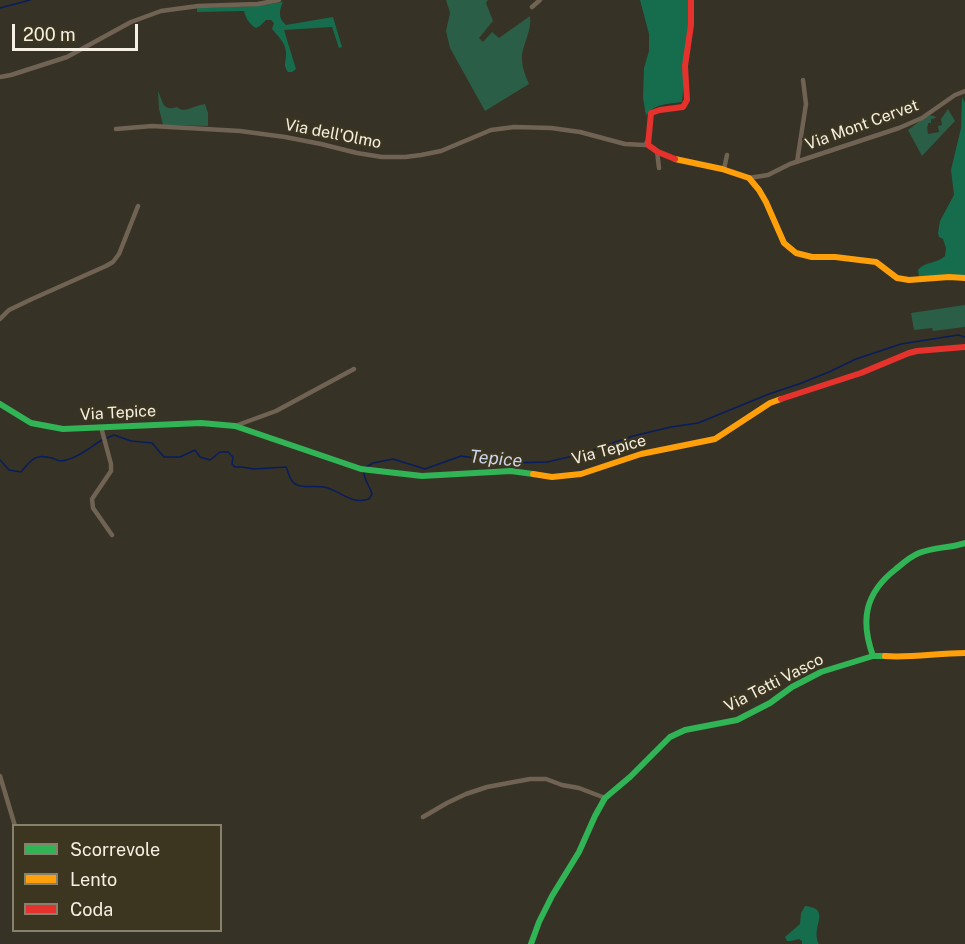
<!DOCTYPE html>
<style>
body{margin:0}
#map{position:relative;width:965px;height:944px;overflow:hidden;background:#363225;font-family:"Public Sans",sans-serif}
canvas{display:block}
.legend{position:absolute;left:12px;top:824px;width:210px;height:108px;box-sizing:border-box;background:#3c351f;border:2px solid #86806d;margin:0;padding:8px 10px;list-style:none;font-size:18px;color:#f5f0e3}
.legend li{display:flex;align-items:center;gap:12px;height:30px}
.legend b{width:30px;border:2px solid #86806d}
.scale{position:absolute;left:12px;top:24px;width:126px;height:27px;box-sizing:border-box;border:3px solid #f5f0e3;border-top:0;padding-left:8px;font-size:18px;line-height:21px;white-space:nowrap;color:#f5f0e3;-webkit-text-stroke:4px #3c351f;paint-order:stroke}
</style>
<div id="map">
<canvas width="965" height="944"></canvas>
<ul class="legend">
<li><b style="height:8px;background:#30b455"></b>Scorrevole</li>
<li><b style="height:8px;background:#ff9f0a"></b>Lento</li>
<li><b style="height:8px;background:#e5322d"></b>Coda</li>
</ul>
<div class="scale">200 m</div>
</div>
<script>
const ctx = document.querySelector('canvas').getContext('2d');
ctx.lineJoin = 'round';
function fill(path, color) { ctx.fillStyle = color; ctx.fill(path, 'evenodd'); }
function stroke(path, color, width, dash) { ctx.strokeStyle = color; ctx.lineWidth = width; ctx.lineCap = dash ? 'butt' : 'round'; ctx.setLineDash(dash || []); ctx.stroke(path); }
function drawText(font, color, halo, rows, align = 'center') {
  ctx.font = font + ' "Public Sans",sans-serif'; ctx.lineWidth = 4.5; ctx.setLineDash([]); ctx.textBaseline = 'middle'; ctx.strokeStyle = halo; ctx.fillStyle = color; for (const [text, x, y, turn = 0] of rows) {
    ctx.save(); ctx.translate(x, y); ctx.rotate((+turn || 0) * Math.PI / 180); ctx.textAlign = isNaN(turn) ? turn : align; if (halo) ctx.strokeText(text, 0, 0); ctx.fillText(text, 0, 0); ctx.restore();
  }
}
const green = new Path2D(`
 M446,0h42l-2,3 7,18 -14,17 4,4 9,-10 7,6 31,-22c2,14 -6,25 -8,39 -1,9 3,20 7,29l-44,27 -35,-63 -4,-17 4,-18z
 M158,91c5,10 4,21 19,16 7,6 12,1 20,-1 2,-1 5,-1 8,-2l3,9v13l-45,-1 -4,-16z
 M948,109l7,12 -33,35 -14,-26 20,-15 6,1 2,2 -5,1v4h-3v3l-1,1 1,7 11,-2 -1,-6 4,-1 -1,-6z
 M965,305v22l-32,4 -1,-3 -18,2 -3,-17z`);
const forest = new Path2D(`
 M640,0h49v24l-7,78c-13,2 -28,1 -36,14l-3,-18 1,-30 5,-17v-17z
 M283,2c-4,8 -5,17 3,23l47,-8 9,30 -3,1 -7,-21 -48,3 12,39 -4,3h-4c-6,-8 -1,-11 -2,-20 -1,-10 -8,-16 -14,-23l2,-6 -3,-3h-5l-6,6 -4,2c-7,-4 -10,-10 -12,-17l-47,1v-4l61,-2z
 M962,97l3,6v172l-46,2 -1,-7c7,-9 19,-6 27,-14l1,-8 -3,-9 -4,-2 -1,-4 2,-12 14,-26 -3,-25 10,-42z
 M805,906c28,3 5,21 14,38h-17v-3l-3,-2 -8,2h-4l-2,-4 15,-13 1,-11z`);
const stream = new Path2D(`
 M0,8l30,-8
 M107,438l7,-3 17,6 21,2 12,14h16l15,-7 5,7 10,3 10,-8h8l5,5 -1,7 3,3h7l12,2 32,-2c2,4 3,10 6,14 7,9 23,4 32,6 16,3 26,18 45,12l3,-5c-2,-9 -9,-14 -8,-23
 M0,460l9,10 12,2c10,-12 14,-19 31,-14 5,2 8,4 14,2 14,-3 24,-13 36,-20
 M366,467l7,-4 20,-4 32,10 36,-13 48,7 38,-1 35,-8 51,-18 38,-9 27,-4 71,-29 30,-10 30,-12 27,-13 45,-15 57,-9 7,2`);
const street = new Path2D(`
 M532,7l8,-7
 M0,77l11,-2 56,-18 64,-35 30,-11 37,-5 60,-2 21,-4
 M116,129l36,-3 88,5 45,6 36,7 36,9 25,4h23l16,-2 20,-4 50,-21 23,-3 37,1 29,4 45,12 20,1 2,-3
 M657,151l2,17
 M797,162l9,-58 -3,-24
 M724,169l3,-14
 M749,178l19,-3 22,-11 109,-36 23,-10 33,-23 10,-4
 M0,319l9,-9 23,-11 74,-33 7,-4 6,-8 19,-48
 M235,426l41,-15 78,-42
 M101,427l10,37v7l-19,28 1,9 19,27
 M0,776l15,50
 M423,817l24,-14 19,-9 21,-7 43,-8h16l16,6 17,3 26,10`);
const fast = new Path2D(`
 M0,404l31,19 32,6 138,-6 34,3 126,43 61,7 89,-5 22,3
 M873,656c-13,-36 -8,-63 23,-87 7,-6 15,-13 23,-16 15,-6 31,-5 46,-10
 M531,944l8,-22 13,-26 27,-44 16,-36 10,-18 25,-21 40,-40 15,-7 52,-10 33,-17 22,-16 29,-15 52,-16h12`);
const slow = new Path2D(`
 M675,159l47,10 27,9 10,12 7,12 18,41 12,10 16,4h23l41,5 21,16 12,2 40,-3 16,1
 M533,474l19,3 29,-3 60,-20 74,-15 55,-36 11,-4
 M885,656c26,2 53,-3 80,-3`);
const jam = new Path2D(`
 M675,159l-17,-7 -10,-7 3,-32 9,-3 23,-3 4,-7 -2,-34 6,-41v-25
 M781,399l80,-26 48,-20 8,-2 48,-4`);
const streetNames = [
 ["Via Mont Cervet",862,125,-20],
 ["Via dell'Olmo",333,134,11],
 ["Via Tepice",118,413,-3],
 ["Via Tepice",609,450,-15],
 ["Via Tetti Vasco",774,683,-27]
];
const waterNames = [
 ["Tepice",496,459,5]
];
fill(green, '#2a5e47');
fill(forest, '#166d4d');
stroke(stream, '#081d5d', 1.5);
stroke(street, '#706354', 4.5);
stroke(fast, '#30b455', 6);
stroke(slow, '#ff9f0a', 6);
stroke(jam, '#e5322d', 6);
drawText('16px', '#f5f0e3', '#3c351f', streetNames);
drawText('italic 18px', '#cbd6ec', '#3c351f', waterNames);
</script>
